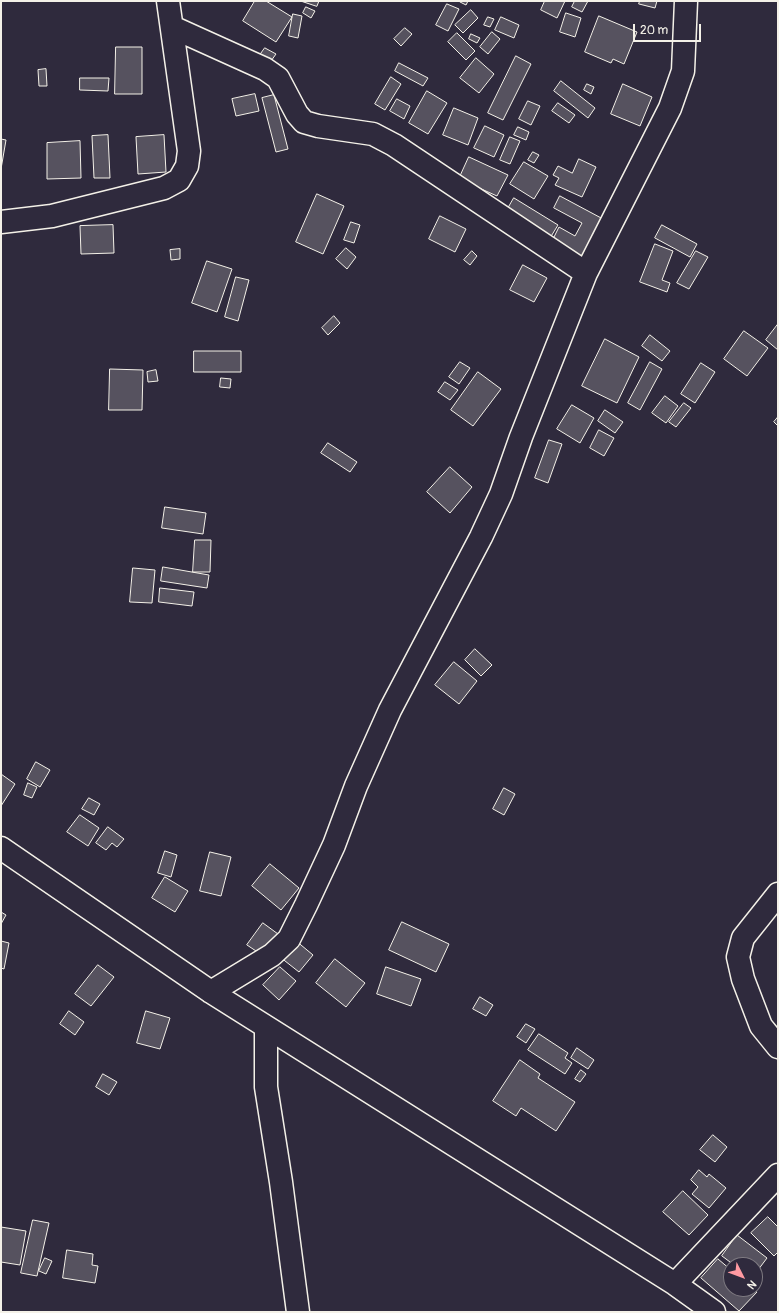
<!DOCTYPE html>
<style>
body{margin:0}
#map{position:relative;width:779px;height:1313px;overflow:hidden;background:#2f2a3d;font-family:Pangolin,sans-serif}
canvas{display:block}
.frame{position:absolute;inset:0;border:2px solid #f4f1e8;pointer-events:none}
.north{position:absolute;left:723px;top:1257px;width:40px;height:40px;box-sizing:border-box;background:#2f2a3d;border:1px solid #7e7a81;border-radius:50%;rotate:132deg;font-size:11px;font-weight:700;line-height:16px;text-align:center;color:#f4f1e8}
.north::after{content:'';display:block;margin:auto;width:14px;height:18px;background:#ff9aa2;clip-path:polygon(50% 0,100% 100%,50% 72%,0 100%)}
.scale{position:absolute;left:633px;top:24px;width:68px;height:18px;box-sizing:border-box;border:2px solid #f4f1e8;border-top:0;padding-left:5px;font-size:12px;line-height:14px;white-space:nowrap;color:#f4f1e8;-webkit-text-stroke:3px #2f2a3d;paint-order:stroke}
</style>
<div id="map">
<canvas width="779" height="1313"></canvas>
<div class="frame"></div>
<div class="north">N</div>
<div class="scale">20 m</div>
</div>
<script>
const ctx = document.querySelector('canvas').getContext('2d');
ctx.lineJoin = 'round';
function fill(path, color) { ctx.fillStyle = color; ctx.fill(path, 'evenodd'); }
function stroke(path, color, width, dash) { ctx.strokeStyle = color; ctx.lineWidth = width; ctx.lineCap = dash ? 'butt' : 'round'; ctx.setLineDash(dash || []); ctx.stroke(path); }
const building = new Path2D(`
 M255,1h11l26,16 -16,25 -33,-21z
 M301,1h18l-2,5z
 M460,1h8l-2,4 -6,-3z
 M545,1h20l-8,17 -16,-8z
 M575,1h13l-6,11 -10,-5z
 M640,1h17l-2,7 -16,-4z
 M447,4l12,5 -11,22 -12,-6z
 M306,7l9,4 -4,7 -8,-5z
 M471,10l7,8 -15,15 -8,-8z
 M566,13l15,5 -6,19 -15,-5z
 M293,14l9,2 -4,22 -9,-2z
 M599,16l38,16 -13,32 -11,-5 -2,4 -26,-11z
 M488,17l6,2 -4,8 -6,-2z
 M501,17l18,8 -5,13 -19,-8z
 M405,28l7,6 -11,12 -7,-7z
 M492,32l8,7 -12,15 -8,-7z
 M457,33l18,18 -9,9 -18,-18z
 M471,34l9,4 -3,5 -8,-4z
 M116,47h26v47h-27z
 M265,48l11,6 -5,7 -11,-6z
 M516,56l15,8 -28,56 -15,-7z
 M476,58l18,16 -15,19 -19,-15z
 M399,63l29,15 -5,8 -28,-15z
 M46,69l1,17h-8l-1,-16z
 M391,77l10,7 -16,26 -10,-6z
 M80,78h29l-1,13 -28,-1z
 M561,81l34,27 -7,10 -34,-27z
 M587,84l7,3 -3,7 -7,-4z
 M623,84l29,13 -12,29 -29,-12z
 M427,91l20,12 -19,31 -19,-11z
 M255,94l4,17 -23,5 -4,-17z
 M274,95l14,54 -12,3 -14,-54z
 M397,99l13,7 -6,13 -14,-8z
 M528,101l12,5 -9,19 -12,-6z
 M558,103l17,12 -6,8 -17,-12z
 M454,108l24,10 -10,27 -25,-10z
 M485,126l19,9 -10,22 -20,-9z
 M518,127l11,5 -3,8 -12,-5z
 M108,135l2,43h-16l-2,-42z
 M164,135l2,37 -28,2 -2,-37z
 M510,137l10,4 -10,23 -10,-4z
 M1,139l5,1 -5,29z
 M80,141l1,37 -34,1v-36z
 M533,152l6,3 -5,8 -6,-3z
 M469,157l39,18 -11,21 -38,-17z
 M579,159l17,8 -14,30 -27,-12 4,-7 -6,-3 5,-9 14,7z
 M524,162l24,14 -14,23 -24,-15z
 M317,194l27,12 -21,48 -27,-12z
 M560,196l43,23 -22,38 -29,-16 7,-14 16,9 7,-13 -28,-15z
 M514,198l44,27 -8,13 -44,-26z
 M440,216l26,13 -11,23 -26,-13z
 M351,222l9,3 -6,18 -10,-3z
 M113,225l1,28 -33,1 -1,-28z
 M662,225l35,19 -7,13 -35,-19z
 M655,244l18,7 -11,29 8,3 -3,9 -27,-10z
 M346,248l10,9 -9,12 -11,-10z
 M180,249v10l-9,1 -1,-10z
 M472,251l5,5 -7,9 -6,-5z
 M696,251l12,6 -19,32 -12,-6z
 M207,261l25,8 -15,43 -25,-9z
 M523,265l24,13 -13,24 -24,-12z
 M236,277l13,3 -11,41 -13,-4z
 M334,316l6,7 -12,12 -6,-7z
 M778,324v26l-12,-10z
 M744,331l24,17 -21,28 -23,-17z
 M650,335l20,16 -8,10 -20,-15z
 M605,339l34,18 -22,46 -35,-17z
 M194,351h47v21h-47z
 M460,362l10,6 -11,16 -10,-7z
 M650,362l12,7 -22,41 -12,-7z
 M701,363l14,9 -20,31 -14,-9z
 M110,369l33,1 -1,40h-33z
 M156,370l2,11 -10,1 -1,-10z
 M478,372l23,17 -28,37 -22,-16z
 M221,378l10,1 -1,9 -10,-1z
 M445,382l13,8 -8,10 -12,-8z
 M665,396l13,10 -12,17 -14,-10z
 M684,403l7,5 -15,19 -7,-5z
 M572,405l22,13 -14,25 -23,-14z
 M605,410l18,12 -8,11 -17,-12z
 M778,417v9l-4,-4z
 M599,430l15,8 -10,18 -14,-8z
 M549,440l13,4 -14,39 -13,-5z
 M328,443l29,19 -7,10 -29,-19z
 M450,467l22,20 -22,26 -23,-21z
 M165,507l41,6 -3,21 -41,-6z
 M195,540h16l-1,32h-17z
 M163,567l46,8 -2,13 -46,-7z
 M133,568l22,2 -3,33 -22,-1z
 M160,588l34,4 -2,14 -33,-4z
 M475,649l17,16 -11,11 -16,-16z
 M454,662l23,19 -18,23 -24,-19z
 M36,762l14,8 -10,17 -13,-8z
 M1,774l14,10 -14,22z
 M28,783l9,4 -5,11 -8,-3z
 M504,788l11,6 -11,21 -11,-6z
 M89,798l11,6 -6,11 -12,-6z
 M80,815l19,13 -11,18 -21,-14z
 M108,827l16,12 -7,8 -5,-4 -6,7 -10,-7z
 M165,851l12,4 -6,22 -13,-4z
 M210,852l21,5 -10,39 -21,-5z
 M270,864l29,24 -18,22 -29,-24z
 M165,877l23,14 -13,21 -23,-14z
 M1,912l5,3 -5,9z
 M402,922l47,22 -13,28 -47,-22z
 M263,923l15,11 -16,21 -15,-10z
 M295,940l18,15 -14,17 -19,-15z
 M1,941l8,2 -5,26 -3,-1z
 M335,959l30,24 -19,24 -30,-24z
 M98,965l16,12 -23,29 -16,-12z
 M280,967l16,14 -17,19 -16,-15z
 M386,967l35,12 -10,27 -34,-12z
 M480,997l13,8 -7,11 -13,-7z
 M69,1011l15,11 -9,13 -15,-11z
 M146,1011l24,7 -10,31 -23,-6z
 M526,1024l9,5 -9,14 -9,-6z
 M539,1034l29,19 -3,5 7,5 -7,11 -37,-24z
 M577,1048l17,12 -6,9 -17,-11z
 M520,1060l20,14 -2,4 37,24 -19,29 -35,-23 -5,8 -23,-15z
 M581,1070l5,4 -6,8 -5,-3z
 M103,1074l14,8 -8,13 -13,-8z
 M713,1135l14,12 -12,15 -15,-12z
 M699,1170l8,7 2,-3 17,14 -17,20 -17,-14 6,-7 -7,-7z
 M683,1191l25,24 -19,20 -26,-23z
 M768,1217l10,10v25l-4,4 -23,-23z
 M33,1220l16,3 -12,53 -16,-3z
 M1,1227l25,4 -6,34 -19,-3z
 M737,1235l30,23 -12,16v-9h-21l-12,-9z
 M67,1250l26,4 -1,11 6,1 -3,17 -32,-5z
 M45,1258l7,3 -6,13 -7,-3z
 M718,1259l13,11v19h22l4,3 -18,19 -38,-33z`);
const street = new Path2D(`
 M172,27l93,42 13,9 19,36 7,8 14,4 55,8 21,11 192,128
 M1,222l51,-6 112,-28 15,-8 8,-14 2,-15 -21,-150
 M1,848l210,144 464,292 39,28
 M778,894l-35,44 -5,19 5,22 18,47 17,21
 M211,992l61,-37 17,-16 17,-34 28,-60 22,-59 34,-76 91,-173 20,-43 20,-57 65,-164 84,-165 13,-37 3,-70
 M266,1027v60l15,95 17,130
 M675,1284l103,-109`);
fill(building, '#56525f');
stroke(building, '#f4f1e8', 1);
stroke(street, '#f4f1e8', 25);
stroke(street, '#2f2a3d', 22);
</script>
